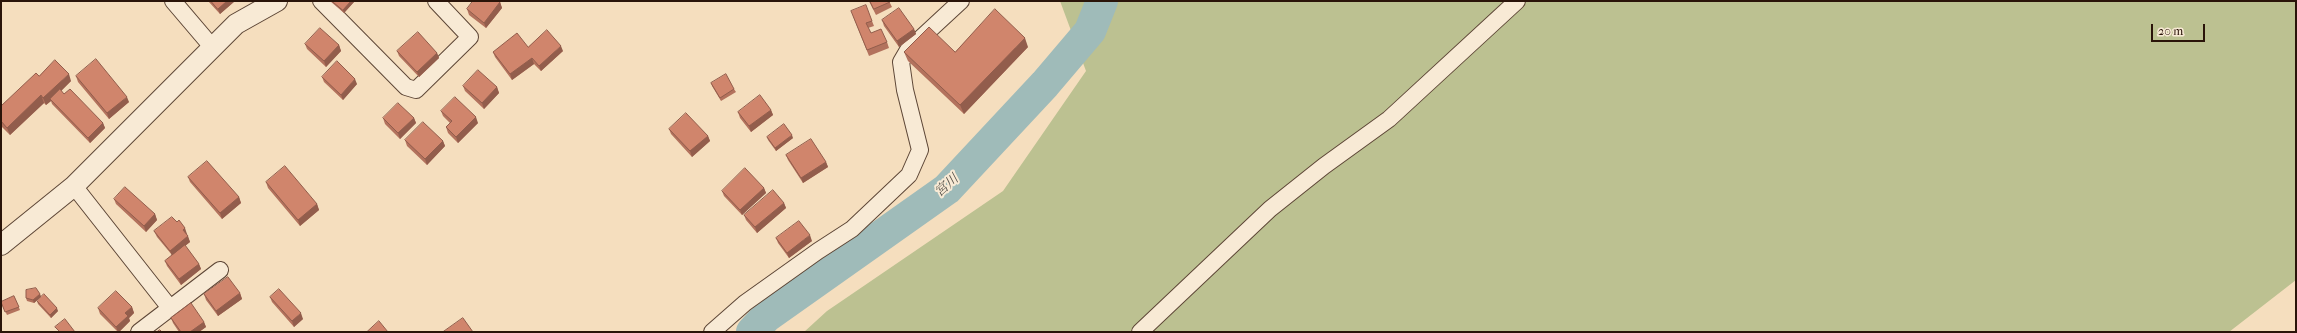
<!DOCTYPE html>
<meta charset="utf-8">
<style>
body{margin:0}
#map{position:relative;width:2297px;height:333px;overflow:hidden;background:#f5debe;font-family:"IM FELL French Canon",serif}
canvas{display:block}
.frame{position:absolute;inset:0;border:2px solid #2a1409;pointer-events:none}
.scale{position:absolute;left:2151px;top:24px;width:54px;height:18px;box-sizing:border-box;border:2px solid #2a1409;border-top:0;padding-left:5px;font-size:12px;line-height:14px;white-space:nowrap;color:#2a1409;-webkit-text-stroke:3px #f8ead5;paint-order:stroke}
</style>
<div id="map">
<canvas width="2297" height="333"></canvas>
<div class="frame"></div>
<div class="scale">20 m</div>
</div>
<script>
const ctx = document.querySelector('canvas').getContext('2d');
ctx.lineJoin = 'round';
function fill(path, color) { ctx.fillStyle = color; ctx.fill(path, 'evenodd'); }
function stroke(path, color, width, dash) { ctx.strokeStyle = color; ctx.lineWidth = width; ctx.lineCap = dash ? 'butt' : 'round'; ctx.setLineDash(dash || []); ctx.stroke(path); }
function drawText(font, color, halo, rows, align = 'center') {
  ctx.font = font + ' "IM FELL French Canon","Noto Serif JP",serif'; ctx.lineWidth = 4; ctx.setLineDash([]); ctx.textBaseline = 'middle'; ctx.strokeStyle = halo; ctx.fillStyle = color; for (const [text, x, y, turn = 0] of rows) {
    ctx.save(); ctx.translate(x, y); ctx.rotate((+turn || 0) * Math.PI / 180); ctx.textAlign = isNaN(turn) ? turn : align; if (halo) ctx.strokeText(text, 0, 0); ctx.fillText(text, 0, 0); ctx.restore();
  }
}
const green = new Path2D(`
 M1060,1h1236v279l-67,52h-1425l23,-21 176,-120 83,-120z`);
const river = new Path2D(`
 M752,332l14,-15 181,-128 98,-105 45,-53 12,-30`);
const minor = new Path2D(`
 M173,1l40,47
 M321,1l85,86 10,3 54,-53 -34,-36
 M74,186l96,122
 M139,332l81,-62
 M712,332l33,-29 73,-52 34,-22 57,-54 11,-25 -15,-60 -4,-28 7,-12 53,-49
 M1140,332l130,-123 54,-43 65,-47 128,-118`);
const tertiary = new Path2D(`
 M1,245l73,-59 162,-162 41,-23`);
const wall = new Path2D(`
 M208,1h27l-15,13z
 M330,1h23l1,1 -10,11z
 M869,1h20l3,6 -16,8z
 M500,2l2,6 -16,20 -17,-13 -2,-6z
 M853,16l19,5 2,5 -6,2 3,5 16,9 2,6 -20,8z
 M882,20l32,9 2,5 -17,13 -15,-21z
 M305,44l34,1 2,6 -15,16 -19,-18z
 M528,47l35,4 -22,20 -7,-7 -22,16 -17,-23 -2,-5z
 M1028,47l-64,67 -56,-53 -4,-9h51z
 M397,51l40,2 2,5 -20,19 -20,-21z
 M39,76l32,5 -10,10 3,3 39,29 2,5 -15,15 -38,-39 -1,-3 -5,4 -2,-2 -34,32 -9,-9v-20z
 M76,76l53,26 -20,17 -31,-37z
 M322,77l35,7 -14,16 -19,-18z
 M711,83l23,6 2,3 -15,9 -9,-15z
 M463,86l34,1 2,6 -15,16 -19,-18z
 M771,110l2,5 -22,17 -11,-14 -2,-6z
 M441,111l37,12 -20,20 -10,-10 -2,-6 4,-4 -7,-7z
 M383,118h31l2,5 -16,16 -15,-15z
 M669,129l39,7 2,5 -18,16 -21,-23z
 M767,137l26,1 -17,13 -8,-11z
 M405,140l38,1 2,5 -18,19 -20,-19z
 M786,155l40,7 2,5 -25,16 -15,-23z
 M188,177l51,20 2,6 -19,16 -32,-37z
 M266,182l51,22 2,6 -19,16 -32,-38z
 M764,188l2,5 -24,22 -18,-19 -2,-5z
 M114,199l41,15 2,6 -11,12 -30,-28z
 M784,203l2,5 -29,25 -11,-13 -2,-5z
 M154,231l33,3v1l3,7 -5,4 14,18 2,5 -20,16 -14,-19 -2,-5 7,-6 -15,-18z
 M776,238l36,3 -23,17 -11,-15z
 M240,293l2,6 -24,17 -12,-16 -2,-6z
 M40,294l1,3 -7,6 -7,-2 -1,-3z
 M14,296l6,14 -13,5 -6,-13z
 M270,297l33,22 -9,8 -22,-25z
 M37,301l21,10 -7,7 -13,-14z
 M132,307l2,6 -5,5 1,3 -11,11h-1l-18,-18 -2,-6z
 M171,318l33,4 2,5 -7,5h-20l-6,-9z`);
const shadedWall = new Path2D(`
 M227,1h8l-15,13 -2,-5z
 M351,1h2l1,1 -10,11 -1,-3z
 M500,2l2,6 -16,20 -2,-5z
 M914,29l2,5 -17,13 -2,-6z
 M1025,38l3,9 -64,67 -4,-9z
 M339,45l2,6 -15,16 -2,-6z
 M561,46l2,5 -22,20 -2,-5z
 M437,53l2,5 -20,19 -2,-5z
 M532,58l2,6 -22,16 -2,-6z
 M69,74l2,7 -19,19 -2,-1 1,2 -5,4 -3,-7z
 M355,79l2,5 -14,16 -2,-5z
 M497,87l2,6 -15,16 -2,-6z
 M41,95l3,8 -34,32 -3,-7z
 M127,97l2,5 -20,17 -2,-6z
 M771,110l2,5 -22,17 -2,-6z
 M476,117l2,6 -20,20 -2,-6z
 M414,118l2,5 -16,16 -2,-6z
 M103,123l2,5 -15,15 -2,-5z
 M792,135l1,3 -17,13 -1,-3z
 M708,136l2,5 -18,16 -2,-6z
 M443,141l2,5 -18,19 -2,-6z
 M826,162l2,5 -25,16 -2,-5z
 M764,188l2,5 -24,22 -2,-5z
 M239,197l2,6 -19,16 -2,-6z
 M784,203l2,5 -29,25 -2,-6z
 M317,204l2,6 -19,16 -2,-6z
 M155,214l2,6 -11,12 -2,-6z
 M185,228l2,6 -2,2 -2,-6z
 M810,235l2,6 -23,17 -2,-5z
 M188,236l2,6 -18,14 -2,-5z
 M199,264l2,5 -20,16 -2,-6z
 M240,293l2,6 -24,17 -2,-5z
 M40,294l1,3 -7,6 -1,-3z
 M132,307l2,6 -5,5 1,3 -11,11h-1l-2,-5 9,-14z
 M57,308l1,3 -7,7 -1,-3z
 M301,313l2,6 -9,8 -2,-6z
 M204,322l2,5 -7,5h-9z`);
const building = new Path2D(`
 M211,1h16l-9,8z
 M332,1h19l-8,9z
 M473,1h25l2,1 -16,21 -17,-14z
 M870,1h19l1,1 -16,7z
 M866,5l6,16 -6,2 5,10 10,-4 6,13 -20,8 -16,-39z
 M899,8l15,21 -17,12 -15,-21z
 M995,9l30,29 -65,67 -56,-53 25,-25 26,25z
 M320,28l19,17 -15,16 -19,-17z
 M547,30l14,16 -22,20 -7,-8 -22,16 -17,-22 24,-19 11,14z
 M418,32l19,21 -20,19 -20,-21z
 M96,59l31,38 -20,16 -31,-37z
 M55,60l14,14 -26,24 -2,-3 -34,33 -6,-7v-15l35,-33 3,3z
 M337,61l18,18 -14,16 -19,-18z
 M478,70l19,17 -15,16 -19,-17z
 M726,74l8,15 -14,9 -9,-15z
 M60,89l4,5 6,-5 33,34 -15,15 -38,-39z
 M760,95l11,15 -22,16 -11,-14z
 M455,97l21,20 -20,20 -10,-10 6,-6 -11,-10z
 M398,103l16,15 -16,15 -15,-15z
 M686,113l22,23 -18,15 -21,-22z
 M423,122l20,19 -18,18 -20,-19z
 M784,124l8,11 -17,13 -8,-11z
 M811,139l15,23 -25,16 -15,-23z
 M207,161l32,36 -19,16 -32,-36z
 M285,166l32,38 -19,16 -32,-38z
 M745,168l19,20 -24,22 -18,-19z
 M125,187l30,27 -11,12 -30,-27z
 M773,190l11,13 -29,24 -11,-12z
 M172,217l5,5 2,-2 6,8 -2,2 5,6 -18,15 -16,-20z
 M799,221l11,14 -23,18 -11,-15z
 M185,245l14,19 -20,15 -14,-18z
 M228,277l12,16 -24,18 -12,-17z
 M36,288l4,6 -7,6 -7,-2v-8z
 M279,289l22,24 -9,8 -22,-24z
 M116,291l16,16 -7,6 3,3 -12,11 -18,-19z
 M44,294l13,14 -7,7 -13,-14z
 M14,296l5,11 -14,5 -4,-10z
 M191,303l13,19 -14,10h-9l-10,-14z
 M463,318l10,14h-30z
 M65,319l10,13h-15l-5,-5z
 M379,321l9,11h-21z
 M160,330l2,2h-5z`);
const waterNames = [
 ["宮川",947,186,-42]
];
fill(green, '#bcc191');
stroke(river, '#9fbbb9', 32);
stroke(minor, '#5d4636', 18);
stroke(tertiary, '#5d4636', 22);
stroke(minor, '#f8ead5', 16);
stroke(tertiary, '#f8ead5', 20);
fill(wall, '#b3725d');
fill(shadedWall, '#925d4c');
fill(building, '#d0856c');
stroke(building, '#925d4c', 1);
drawText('italic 13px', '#534e47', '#f8ead5', waterNames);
</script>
